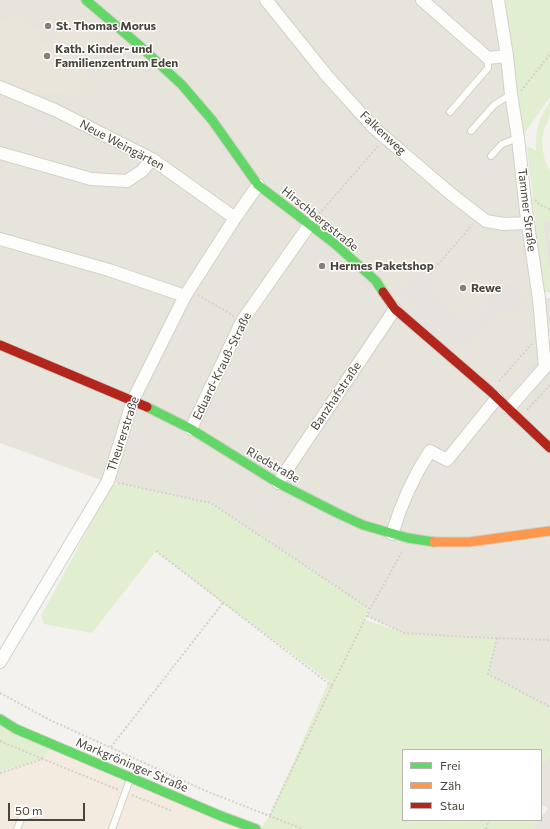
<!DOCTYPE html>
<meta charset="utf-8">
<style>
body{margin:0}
#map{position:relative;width:550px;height:829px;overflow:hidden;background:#f4f2ee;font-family:Commissioner,sans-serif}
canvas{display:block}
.legend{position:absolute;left:402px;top:749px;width:140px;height:72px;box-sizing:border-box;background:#fff;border:1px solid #b7b4b0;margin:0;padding:5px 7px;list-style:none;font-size:12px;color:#4b4439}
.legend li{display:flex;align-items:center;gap:8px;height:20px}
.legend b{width:20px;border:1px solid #b7b4b0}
.scale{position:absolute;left:8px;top:803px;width:77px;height:18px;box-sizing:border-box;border:2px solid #4b4439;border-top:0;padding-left:5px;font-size:12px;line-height:14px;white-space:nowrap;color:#4b4439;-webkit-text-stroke:3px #fff;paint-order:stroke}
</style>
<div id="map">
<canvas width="550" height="829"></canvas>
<ul class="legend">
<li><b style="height:5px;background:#63d668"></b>Frei</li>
<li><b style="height:5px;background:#ff974d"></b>Zäh</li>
<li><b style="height:5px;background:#b3261e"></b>Stau</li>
</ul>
<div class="scale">50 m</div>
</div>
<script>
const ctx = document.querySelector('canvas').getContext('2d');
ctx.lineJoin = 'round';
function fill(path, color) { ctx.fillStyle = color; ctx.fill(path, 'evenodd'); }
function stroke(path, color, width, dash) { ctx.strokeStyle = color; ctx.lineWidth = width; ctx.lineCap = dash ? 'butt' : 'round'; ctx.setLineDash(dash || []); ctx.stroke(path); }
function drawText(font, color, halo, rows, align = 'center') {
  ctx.font = font + ' Commissioner,sans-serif'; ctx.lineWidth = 3; ctx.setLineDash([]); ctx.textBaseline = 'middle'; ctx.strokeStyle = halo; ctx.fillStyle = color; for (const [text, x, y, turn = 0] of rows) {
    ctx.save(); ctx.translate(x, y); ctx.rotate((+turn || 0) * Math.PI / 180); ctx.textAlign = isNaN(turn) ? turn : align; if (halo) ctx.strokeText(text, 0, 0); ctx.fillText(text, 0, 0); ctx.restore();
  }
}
const residential = new Path2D(`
 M0,0h497l42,299 11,-1v34l-8,1 8,35v339l-62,-33 8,-36 -27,-1 -65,-4 -37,-17 3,-7 -159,-106 -113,-24 -98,-36z
 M550,755v74h-18l7,-9h2v-3l7,-8 -7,-5v-37z`);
const commercial = new Path2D(`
 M51,743l205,86h-256v-58l8,-2z`);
const education = new Path2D(`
 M17,15l27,18 -5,8 10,5 17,-27 36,21 -25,58 -15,-6h-41l-21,-8v-66l9,5z`);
const green = new Path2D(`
 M498,0h52v97l-32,45z
 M550,102v13l-6,14 -2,11 1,11 2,10 5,10v49l-7,1 7,52v19l-12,1 -4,-23 9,-1 -9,-57 -8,-1 -1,-11 8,-1 -6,-52 5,1 4,3c-1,-18 3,-34 14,-49z
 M113,483l98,20 159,106 -7,10 41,14 65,4 28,1 -9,36 62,33v48l-9,12v-17h-138v70h136l-7,9h-272l10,-14 59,-134 -106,-78 -67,-52 -64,82 -48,-9 -3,-8z
 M0,719l51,24 -8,16 -43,12z`);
const parking = new Path2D(`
 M526,211l8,1 9,57 -9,1z
 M550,220v53l-7,-52z
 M318,236l53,46 1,11 -54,-46z
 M423,266l11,10 -9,10 44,40 39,-43 19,18 -10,12 -22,1 -32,36 -64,-58z
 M410,307l46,41v10l-47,-41z
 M535,361l15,13v5l-20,22 -17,-16z`);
const path = new Path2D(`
 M521,91l29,-37
 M535,200l5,5 10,4
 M319,214l60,-69
 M430,274l42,-49
 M198,295l36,21
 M499,381l33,-37
 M527,410l23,-25
 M118,483l93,20 159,106
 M156,551l176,135
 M367,616l37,17 65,4 81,3
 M497,638l-9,36 62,33
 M0,693l50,27 156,71 97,38
 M0,741l43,18
 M111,747l112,-144
 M0,773l43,-14 76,31
 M132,795l40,16
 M270,815l62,-129 38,-77 33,-59
 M486,829l3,-9`);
const lane = new Path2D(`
 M450,112l38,-44v-10
 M471,131l23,-26 17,-11
 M491,156l11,-12 16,-6
 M17,829l5,-12 16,-4
 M112,829l18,-50`);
const street = new Path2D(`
 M266,0l61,76 47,52 77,66 35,27 18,3 24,-1
 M422,0l66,58 19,-2
 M498,0l9,56 4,38 7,44 8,73 13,88 6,68 -36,41
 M0,87l55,23 97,49 83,59
 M0,153l91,26 36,2 15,-10 10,-12
 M0,239l109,31 76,26
 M191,429l51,-108 68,-97
 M278,483l117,-174
 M392,534c9,-30 21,-57 38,-83l17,9 50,-62
 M0,662l108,-181 25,-81 52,-104 50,-78 23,-33`);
const fast = new Path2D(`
 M86,0l54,46 42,39 30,35 46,65 77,59 41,37 7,11
 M147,407l44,22 87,54 59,30 26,12 45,13 26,4
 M0,719l16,10 205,87 35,13`);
const slow = new Path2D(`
 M434,542h35l81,-11`);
const jam = new Path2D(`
 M383,292l12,17 95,82 60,57
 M0,345l147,62`);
const markers = [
 [48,26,4,"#868178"],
 [47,56,4,"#868178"],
 [322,266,4,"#868178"],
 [463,288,4,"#868178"]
];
const poiNames = [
 ["St. Thomas Morus",56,26],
 ["Kath. Kinder- und",55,49],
 ["Familienzentrum Eden",55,63],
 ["Hermes Paketshop",330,266],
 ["Rewe",471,288]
];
const streetNames = [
 ["Falkenweg",383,133,43],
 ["Neue Weingärten",122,145,28],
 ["Tammer Straße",527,210,83],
 ["Hirschbergstraße",320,219,39],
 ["Eduard-Krauß-Straße",222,366,-64],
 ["Banzhafstraße",336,396,-56],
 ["Theurerstraße",123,434,-72],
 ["Riedstraße",273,465,30],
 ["Markgröninger Straße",132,765,23]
];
fill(residential, '#e7e4dc');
fill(commercial, '#f3ebdf');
fill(education, '#eae5da');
fill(green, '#e1eecf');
fill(parking, '#e6e3df');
stroke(lane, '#d2d0cb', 8);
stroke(street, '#d2d0cb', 14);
stroke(fast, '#d3cfc5', 11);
stroke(slow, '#d3cfc5', 11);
stroke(jam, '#d3cfc5', 11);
stroke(path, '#d3d2cc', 2, [2, 2]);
stroke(lane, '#fdfdfc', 6);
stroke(street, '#fdfdfc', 12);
stroke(fast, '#63d668', 9);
stroke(slow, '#ff974d', 9);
stroke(jam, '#b3261e', 9);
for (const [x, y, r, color] of markers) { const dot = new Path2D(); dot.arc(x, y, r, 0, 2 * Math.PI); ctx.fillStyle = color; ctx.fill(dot); stroke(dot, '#fff', 1.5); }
drawText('bold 12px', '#4b4439', '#fff', poiNames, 'left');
drawText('12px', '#4b4439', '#fff', streetNames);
</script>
